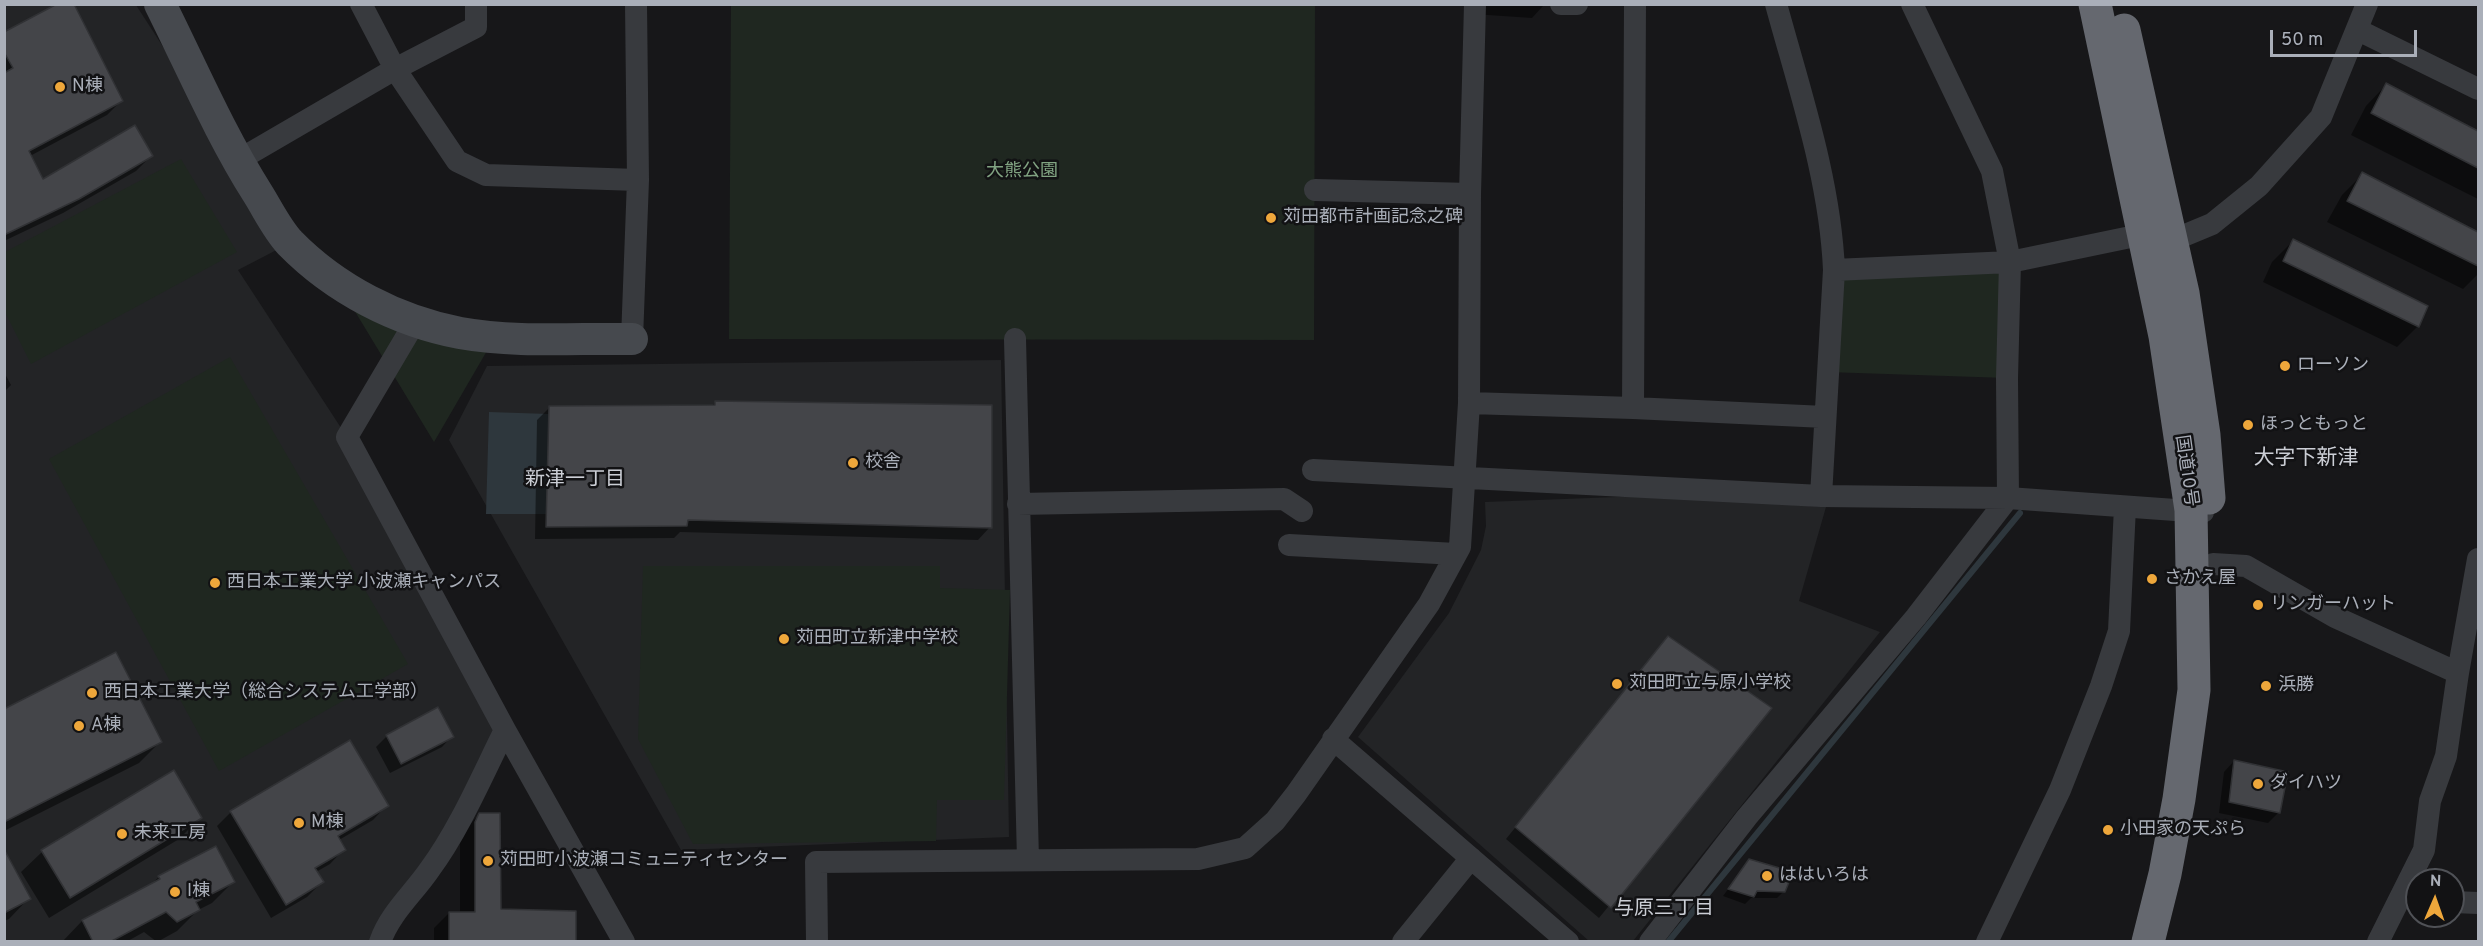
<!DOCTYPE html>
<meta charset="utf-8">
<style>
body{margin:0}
#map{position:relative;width:2483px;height:946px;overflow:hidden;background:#171719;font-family:Overpass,sans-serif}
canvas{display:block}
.frame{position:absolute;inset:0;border:6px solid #aaafb9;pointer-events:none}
.north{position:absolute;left:2405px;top:868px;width:60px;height:60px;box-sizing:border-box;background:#121214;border:2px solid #4f5156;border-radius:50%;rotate:2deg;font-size:16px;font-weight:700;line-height:24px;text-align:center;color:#aaafb9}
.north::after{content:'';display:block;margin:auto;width:21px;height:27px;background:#eea73b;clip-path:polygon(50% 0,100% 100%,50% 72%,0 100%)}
.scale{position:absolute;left:2270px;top:30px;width:147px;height:27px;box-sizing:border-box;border:3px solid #aaafb9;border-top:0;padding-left:8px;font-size:18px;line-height:21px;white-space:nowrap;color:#aaafb9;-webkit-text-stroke:4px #121214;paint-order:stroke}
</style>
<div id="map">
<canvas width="2483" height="946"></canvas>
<div class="frame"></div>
<div class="north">N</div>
<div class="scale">50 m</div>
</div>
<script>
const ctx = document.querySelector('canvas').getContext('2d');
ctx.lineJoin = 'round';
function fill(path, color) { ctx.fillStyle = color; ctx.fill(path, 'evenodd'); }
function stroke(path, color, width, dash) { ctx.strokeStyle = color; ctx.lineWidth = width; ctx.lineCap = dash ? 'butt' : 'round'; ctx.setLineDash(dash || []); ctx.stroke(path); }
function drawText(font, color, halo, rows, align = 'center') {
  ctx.font = font + ' Overpass,"Noto Sans JP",sans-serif'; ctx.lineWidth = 5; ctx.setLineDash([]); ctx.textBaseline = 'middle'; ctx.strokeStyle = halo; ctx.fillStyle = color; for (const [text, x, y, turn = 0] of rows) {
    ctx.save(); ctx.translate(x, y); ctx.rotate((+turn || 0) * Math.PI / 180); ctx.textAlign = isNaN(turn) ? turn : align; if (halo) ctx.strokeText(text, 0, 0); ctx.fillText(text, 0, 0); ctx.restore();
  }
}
const built = new Path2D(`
 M5,5h131l154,238 -52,27 109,167 158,293 -125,211 -375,1z
 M1001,360l8,477 -328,13 -232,-410 38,-74z
 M1643,496l183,11 -27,94 81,31 -247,309h-44l-231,-204 91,-124 32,-63 5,-24 -1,-24z`);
const green = new Path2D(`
 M731,5h584l-1,335 -585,-1z
 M181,159l56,93 -206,112 -26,-52v-60z
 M2010,262l-3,116 -180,-6 7,-102z
 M339,285l156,52 -61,105z
 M230,357l178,307 -189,107 -170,-312z
 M643,566h297v22l70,2 -6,210h-67l-1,41 -243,3 -55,-105z`);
const water = new Path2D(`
 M489,412l60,2 -2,100h-61z`);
const shadow = new Path2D(`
 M1451,4h111l-19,2 -11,12 -59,-4 -6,-8z
 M4,33l117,68 -14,14 -77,41 12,25 109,-25 -15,15 -73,42 -59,28z
 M2386,85l92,47v67l-127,-64 15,-29z
 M2363,174l115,59v41l-15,15 -136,-67 15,-27z
 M2293,241l125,85 -21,21 -134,-65 9,-20z
 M4,372l7,13 -7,7z
 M716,402l274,125 -12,13 -298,-8 -6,6 -139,1 2,-119 12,-12 163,-2z
 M1668,638l102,70 -171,210 -93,-79z
 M4,711l156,31 -21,21 -135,68z
 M387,736h65l-10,11 -52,26 -14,-26z
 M2234,761l45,51 -11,11 -49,-10 5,-41z
 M387,805l-14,15 -34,20 5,9 -14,15 -14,8 6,10 -15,15 -36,21 -54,-92 14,-14z
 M480,814l20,97 74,31h-140v-14l15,-15h11v-75l4,-8z
 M200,818l-21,21 -130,79 -28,-46 21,-20z
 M1749,861l35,30 -7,7h-26l-6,6 -22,-8z
 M159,877l74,5 -21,21 -14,7 -21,21 -20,11 -13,-10 -18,10h-64l20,-21 67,-35z
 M29,898l-20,21 -5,2 3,-11z`);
const stream = new Path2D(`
 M1668,942l352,-429`);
const building = new Path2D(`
 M57,4h17l49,97 -94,50 14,28 92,-54 18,31 -74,43 -75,36v-162l9,-5 -9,-16v-20z
 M2386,83l92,48v37l-107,-55z
 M2362,172l116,60v34l-131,-65z
 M2293,239l135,67 -9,21 -136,-66z
 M715,401l277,4v123l-304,-8 -1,6 -141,1 3,-121 166,-1z
 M1668,636l104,72 -161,200 -96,-81z
 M116,652l46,90 -158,80v-113z
 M438,707l16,30 -53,27 -15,-29z
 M350,740l39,66 -51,30 8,14 -31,18 9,14 -38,23 -56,-94z
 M2234,760l54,12 -8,41 -51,-11z
 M174,770l28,48 -132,80 -29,-48z
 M479,813h21l1,96 75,2v31h-127v-30h26v-90z
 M216,846l19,36 -39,20 4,8 -23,12 -11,-10 -56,30h-17l-11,-22 78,-41 -2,-3z
 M4,849l27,50 -27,14z
 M1749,859l44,13 -8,20 -28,-1 -3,6 -26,-8z`);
const street = new Path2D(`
 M361,4l34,65 62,92 29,14 152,5
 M1561,4h16
 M1776,4c24,88 54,175 58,266l-13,226
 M2358,30l120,59
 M237,161l158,-92 81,-42v-23
 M1315,190l155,4
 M1834,270l176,-8 135,-28 26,7 41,-17 47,-38 62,-69 46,-113
 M415,322l-68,115 158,293 119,212
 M632,339l6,-159 -2,-176
 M1015,339l13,521
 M1469,403l164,5 192,9
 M1633,408l2,-404
 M1313,470l508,26 187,2 195,14
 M1018,504l266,-5 18,12
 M1289,545l167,9
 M2213,564l33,2 89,51 123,56
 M1333,739l235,203
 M2453,902l25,1
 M380,942c10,-29 33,-48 50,-73 30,-41 52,-93 75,-139
 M817,942l-1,-80 382,-3 47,-11 30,-27 21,-27 133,-190 31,-57 9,-144 1,-209 5,-190
 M1403,942l68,-84
 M1650,942l97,-125 169,-200 92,-119 -1,-120 3,-116 -18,-91 -80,-167
 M1987,942l73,-152 41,-104 18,-55 6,-124
 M2378,942l46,-92 6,-49 16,-45 12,-83 20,-114`);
const secondary = new Path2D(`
 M160,4c32,64 60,130 98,190 10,16 19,35 32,49 45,46 107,78 170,90 56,10 116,5 172,6`);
const highway = new Path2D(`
 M2095,4l70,332 26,174 3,180 -15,109 -14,75 -17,68
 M2124,30l59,263 21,142 5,63`);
const markers = [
 [60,87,6,"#eea73b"],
 [1271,218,6,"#eea73b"],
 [2285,366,6,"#eea73b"],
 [2248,425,6,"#eea73b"],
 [853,463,6,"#eea73b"],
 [2152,579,6,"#eea73b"],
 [215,583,6,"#eea73b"],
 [2258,605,6,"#eea73b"],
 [784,639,6,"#eea73b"],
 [1617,684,6,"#eea73b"],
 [2266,686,6,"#eea73b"],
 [92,693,6,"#eea73b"],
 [79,726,6,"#eea73b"],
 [2258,784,6,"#eea73b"],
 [299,823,6,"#eea73b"],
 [2108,830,6,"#eea73b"],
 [122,834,6,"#eea73b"],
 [488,861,6,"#eea73b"],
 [1767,876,6,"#eea73b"],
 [175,892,6,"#eea73b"]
];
const poiNames = [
 ["N棟",72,87],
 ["苅田都市計画記念之碑",1283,218],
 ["ローソン",2297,366],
 ["ほっともっと",2260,425],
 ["校舎",865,463],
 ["さかえ屋",2164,579],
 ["西日本工業大学 小波瀬キャンパス",227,583],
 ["リンガーハット",2270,605],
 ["苅田町立新津中学校",796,639],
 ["苅田町立与原小学校",1629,684],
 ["浜勝",2278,686],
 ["西日本工業大学（総合システム工学部）",104,693],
 ["A棟",91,726],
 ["ダイハツ",2270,784],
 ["M棟",311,823],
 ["小田家の天ぷら",2120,830],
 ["未来工房",134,834],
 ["苅田町小波瀬コミュニティセンター",500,861],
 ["ははいろは",1779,876],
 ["I棟",187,892]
];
const parkNames = [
 ["大熊公園",1022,172]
];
const streetNames = [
 ["国道10号",2185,471,82]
];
const neighbourhoodNames = [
 ["新津一丁目",575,481],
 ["与原三丁目",1664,910]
];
const quarterNames = [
 ["大字下新津",2306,460]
];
fill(built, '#232426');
fill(green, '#1f2720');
fill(water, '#2e373d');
fill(shadow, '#0007');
stroke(stream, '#2e373d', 6);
fill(building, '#444549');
stroke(building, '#313235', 1.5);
stroke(street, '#383a3e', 22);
stroke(secondary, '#46494e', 32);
stroke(highway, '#65686f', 33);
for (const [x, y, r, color] of markers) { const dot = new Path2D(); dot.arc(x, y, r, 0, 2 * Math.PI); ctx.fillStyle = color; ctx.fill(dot); stroke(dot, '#121214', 2); }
drawText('18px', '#aaafb9', '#121214', poiNames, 'left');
drawText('18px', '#81a382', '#121214', parkNames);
drawText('18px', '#aaafb9', '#121214', streetNames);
drawText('20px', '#cbced5', '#121214', neighbourhoodNames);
drawText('21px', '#cbced5', '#121214', quarterNames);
</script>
